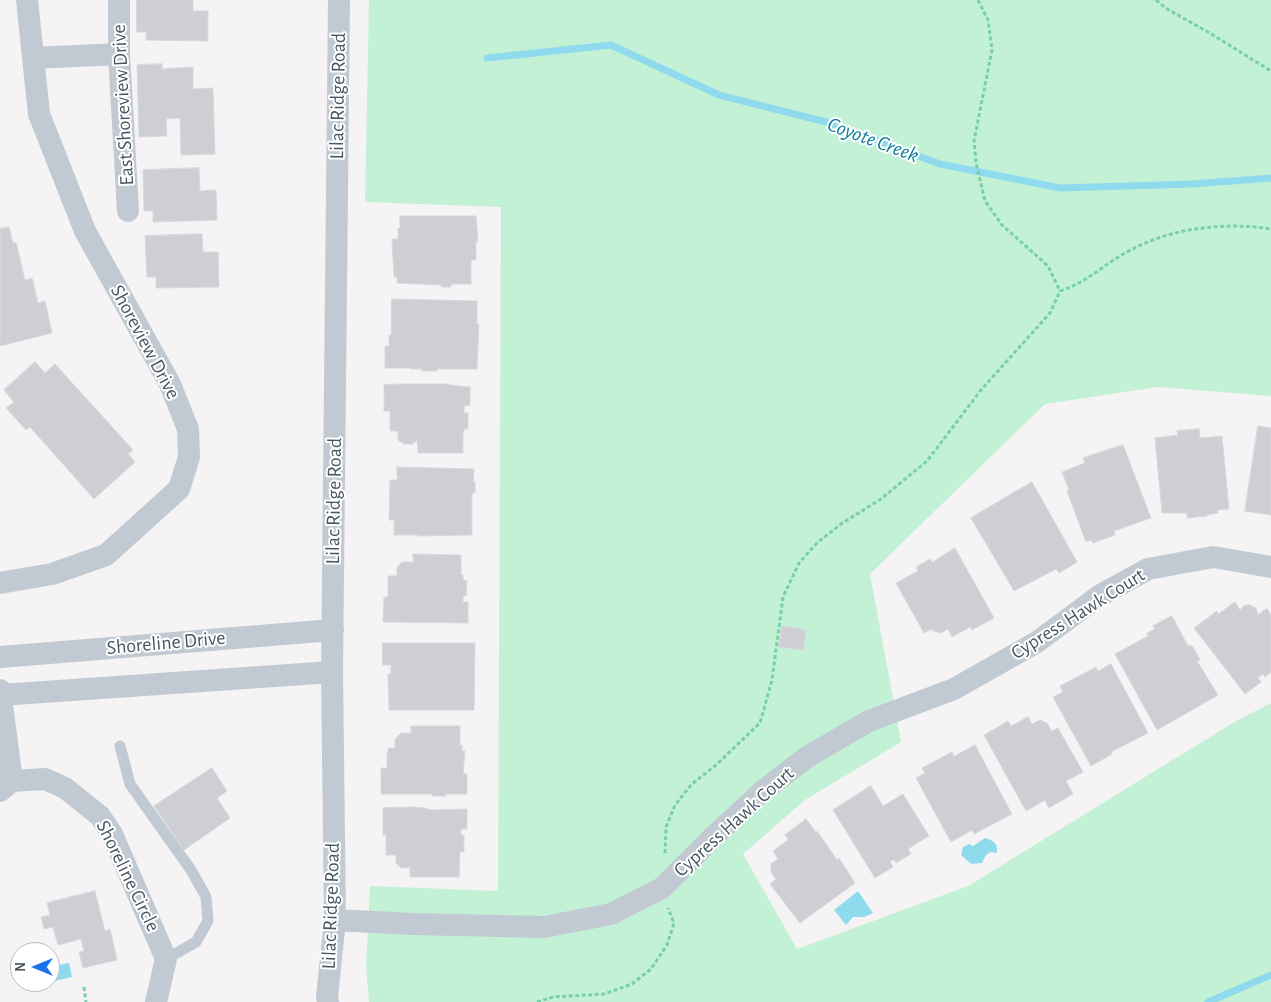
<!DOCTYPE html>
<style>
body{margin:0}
#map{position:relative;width:1271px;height:1002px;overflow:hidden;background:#f5f3f3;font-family:"Alegreya Sans",sans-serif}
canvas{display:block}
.north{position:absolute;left:10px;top:942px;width:50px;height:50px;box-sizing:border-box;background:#fff;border:1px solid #b7bbc0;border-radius:50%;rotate:270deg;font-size:14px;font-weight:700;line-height:20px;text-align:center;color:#4a5661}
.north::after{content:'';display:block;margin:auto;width:18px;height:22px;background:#1a73e8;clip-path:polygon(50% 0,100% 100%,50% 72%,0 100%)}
</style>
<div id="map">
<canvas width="1271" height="1002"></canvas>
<div class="north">N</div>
</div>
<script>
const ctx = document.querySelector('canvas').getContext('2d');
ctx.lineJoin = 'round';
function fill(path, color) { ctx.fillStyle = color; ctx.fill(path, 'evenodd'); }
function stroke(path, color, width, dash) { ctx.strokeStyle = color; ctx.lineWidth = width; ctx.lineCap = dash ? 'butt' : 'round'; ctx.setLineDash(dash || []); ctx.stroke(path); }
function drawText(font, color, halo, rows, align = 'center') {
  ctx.font = font + ' "Alegreya Sans",sans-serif'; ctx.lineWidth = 4; ctx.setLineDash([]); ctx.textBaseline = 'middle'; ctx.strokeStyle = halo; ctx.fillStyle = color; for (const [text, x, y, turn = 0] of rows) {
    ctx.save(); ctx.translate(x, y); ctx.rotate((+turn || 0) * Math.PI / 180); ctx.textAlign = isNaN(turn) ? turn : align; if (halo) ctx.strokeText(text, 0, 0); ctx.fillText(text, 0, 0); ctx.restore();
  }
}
const green = new Path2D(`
 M369,0h902v396l-113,-9 -113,17 -175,170 31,168 -96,58 -62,54 54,95 171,-63 268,-165 35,-18v299h-902l-3,-37 4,-79 128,5 3,-684 -136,-5z`);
const water = new Path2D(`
 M985,838c9,3 13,5 12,15l-7,-1 -4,3 -4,8 -11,1 -10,-9 2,-8 6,-3 4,2z
 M858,891l15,22 -9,4h-11l-7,8 -12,-15z
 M50,951l4,15 15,-3 3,14 -22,5v-30h-7z`);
const stream = new Path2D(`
 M487,58l124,-13 108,50 111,28 110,41 120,24 133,-4 78,-6
 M1208,1002l63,-27`);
const building = new Path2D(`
 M137,0h56v11h15v30l-62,-1v-8h-9z
 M162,64v5l31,-2v22l20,-1 2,66 -34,1 -1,-37 -14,1 1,17 -28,1 -2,-72z
 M199,168l1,23 16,-1 1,30 -64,2v-11h-9l-1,-41z
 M400,216h76l2,25h-2v19h-5v24h-20v3h-10l1,-2 -45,-2v-6h-3l-2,-38h6v-11h2z
 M9,227l4,16 3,-1 9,38 7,-2 6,25 7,-2 7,32 -52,13v-117z
 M202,234l1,18h15l1,35 -63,1v-11h-9l-2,-41z
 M392,299l85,2v23h2l-2,45h-40v2h-15v-2h-12v-1h-25v-22h4v-11h2z
 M35,362l10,11 10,-9 78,86 -5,4 7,8 -41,37 -64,-72 -4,3 -20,-22 8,-6 -10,-12z
 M400,384h49v1l21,2v18l-6,1v7h4v16h-4l-1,4v20h-45l-1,-13 -4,4h-9l-6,-4v-9h-8v-20h-6v-26z
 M1258,426l13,2v87l-26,-4z
 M1199,429l1,9 22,-2 7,73 -12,1 1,3 -11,2v1l-20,2v-5h-25l-7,-75 23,-3 -1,-4z
 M1123,445l28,73 -37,13 1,4 -22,8 -2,-3 -5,2 -19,-51 2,-1 -7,-18 23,-9 -2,-5z
 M397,467l77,2 -1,13h2v11h-3v42l-54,1v-1h-24v-15h-5l1,-40h7z
 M1032,482l45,80 -18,11 -3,-4 -42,22 -43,-73z
 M955,548l39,70 -22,12 -2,-3 -18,10 -4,-8 -7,4 -8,-2 -1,-2 -8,4 -28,-50 22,-12 -2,-4 14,-8 2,3z
 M413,554l48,1v20h2v5l4,1 -1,15h-3v6h5v21l-85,-1 1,-25h4v-21h9v-8l5,-6h11z
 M1235,602l5,8 5,-5h5l6,3 2,7 9,-7 4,7v57l-6,5 -2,-3 -5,4 3,4 -16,12 -51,-66 23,-17 1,3z
 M1172,616l16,30 2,-1 3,2 7,13 -3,1 21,34 -61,35 -42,-76 33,-18 -1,-3 8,-4 -2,-3z
 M782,626l24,4 -3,20 -24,-3z
 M383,643h92l-1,67h-85l-1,-36h3v-9h-8z
 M1111,664l37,69 -37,19 1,2 -21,12 -38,-69 10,-5 -3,-6 36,-19 2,4z
 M1028,717l4,7 8,-4 7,3 4,7 -1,2 8,-4 25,44 -17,9 7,13 -24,14 -4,-8 -19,11 -42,-76 24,-14 3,5z
 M411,726h49v19h2v6h3l-2,23h4v20h-21v2h-14v-2h-51v-26h6v-15h1v-5h7v-9l6,-6h10z
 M975,745l37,69 -38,20 -2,-4 -21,12 -35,-64 9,-5 -3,-5 30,-16 2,4z
 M212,768l15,23 -10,7 13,20 -46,32 -30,-44z
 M871,786l12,20 20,-12 26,42 -21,13 3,5 -15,9 -2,-4 -4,3 3,5 -18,11 -42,-68z
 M412,807l12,1 8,2 35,-1v20h-6v6h3v17h-4l-1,25h-49v-11l-2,2h-7l-5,-5v-8h-10v-20h-3v-27z
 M806,819l10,13 1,-1 20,29 2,-2 16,25 -55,40 -30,-39 6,-5 -5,-7v-8l7,-5 -5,-8 15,-11 -3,-5z
 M95,891l10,40 5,-2 7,31 -34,8 -4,-16 5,-1 -3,-12 -23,6 -5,-18 -9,2 -3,-12 9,-2 -3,-12z`);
const path = new Path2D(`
 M978,0l10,20 4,30 -18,91 2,22 9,38 17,24 46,41 12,25
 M1156,0l11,9 41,23 63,39
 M665,853l1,-26 9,-22 17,-21 24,-19 44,-42 12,-43 11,-83 16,-34 18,-20 24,-19 40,-25 46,-38 54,-71 69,-77 10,-22c27,-9 37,-21 60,-35 43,-27 101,-35 151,-27
 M84,987l2,15
 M537,1002l16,-5 51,-3 28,-10 19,-15 16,-24 7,-22 -6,-15`);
const service = new Path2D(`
 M120,746l10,38 61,86 15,27 2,24 -12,21 -30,17`);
const minor = new Path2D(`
 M119,0v54l9,157
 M33,58l86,-4
 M0,583l52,-9 54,-19 73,-66 10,-32 -1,-28 -18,-45 -85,-153 -46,-117 -12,-114
 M0,657l333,-27
 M0,690l12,91 -12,10
 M0,695l332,-23
 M12,781l33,-2 20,9 35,28 12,18 54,125 -10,43
 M335,920l78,4 131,3 67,-13 51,-26 51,-51 51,-47 43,-33 62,-36 85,-32 83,-47 62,-46 49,-27 65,-12 58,10
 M328,1002l-1,-5 8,-77 -3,-248 7,-672`);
const streetNames = [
 ["Lilac Ridge Road",338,96,-89],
 ["East Shoreview Drive",123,105,-93],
 ["Shoreview Drive",145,342,62],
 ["Lilac Ridge Road",334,501,-89],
 ["Cypress Hawk Court",1078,614,-32],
 ["Shoreline Drive",166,643,-5],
 ["Cypress Hawk Court",734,822,-42],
 ["Shoreline Circle",128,876,64],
 ["Lilac Ridge Road",331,906,-88]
];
const waterNames = [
 ["Coyote Creek",873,140,20]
];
fill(green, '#c3f1d5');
fill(water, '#90daee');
stroke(stream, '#90daee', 7);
fill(building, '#cdcfd5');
stroke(building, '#d7d9de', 1);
stroke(path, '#7ad0a6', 3, [4, 2.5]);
stroke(service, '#c1cad2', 11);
stroke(minor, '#c1cad2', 22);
drawText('20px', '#4a5661', '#fff', streetNames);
drawText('italic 21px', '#0c7c9b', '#fff', waterNames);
</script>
